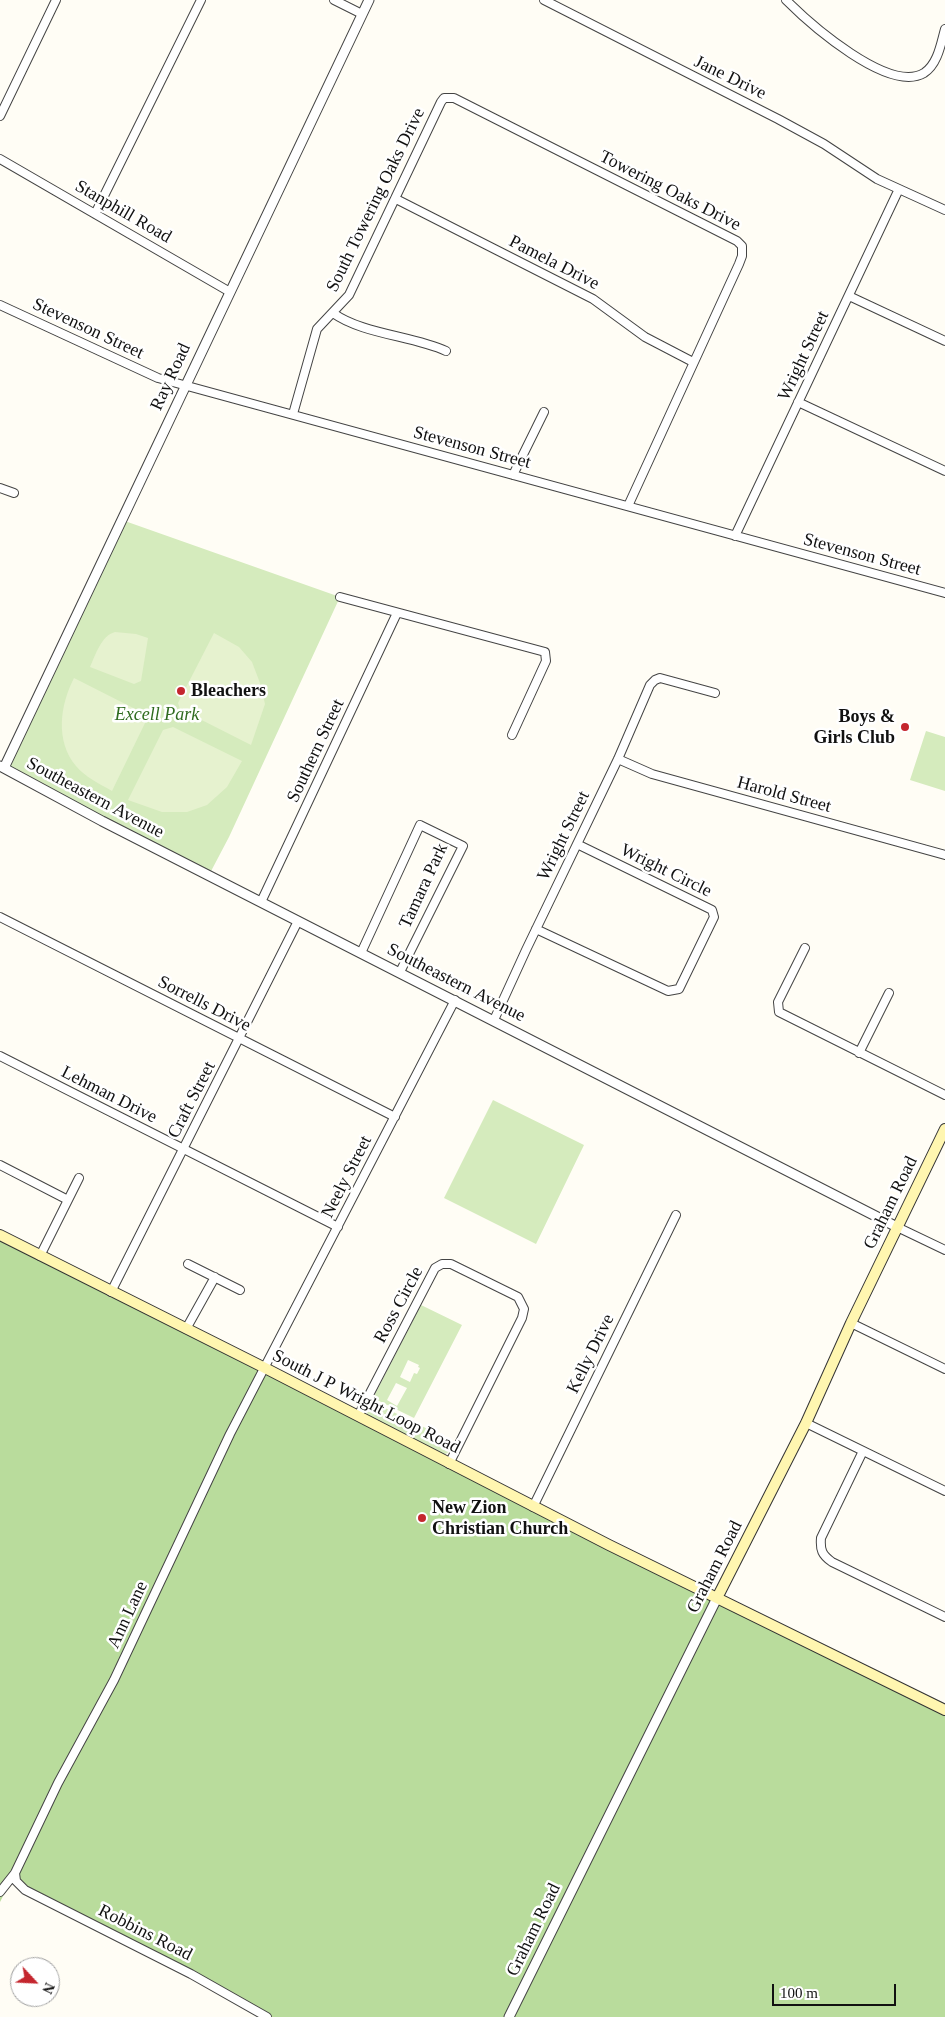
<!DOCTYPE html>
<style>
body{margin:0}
#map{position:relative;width:945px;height:2017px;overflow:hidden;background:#fffdf5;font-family:"Times New Roman",serif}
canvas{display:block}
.north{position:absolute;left:10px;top:1957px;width:50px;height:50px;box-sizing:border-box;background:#fff;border:1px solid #a0a0a0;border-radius:50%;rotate:115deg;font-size:14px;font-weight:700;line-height:20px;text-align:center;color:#111}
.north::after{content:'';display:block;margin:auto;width:18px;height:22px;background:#c4262e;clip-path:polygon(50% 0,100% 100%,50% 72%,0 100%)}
.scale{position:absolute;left:772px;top:1984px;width:124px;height:22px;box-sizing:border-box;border:2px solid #111;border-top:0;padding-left:6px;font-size:15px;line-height:18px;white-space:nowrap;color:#111;-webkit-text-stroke:4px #fff;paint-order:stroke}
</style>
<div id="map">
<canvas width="945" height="2017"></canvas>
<div class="north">N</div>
<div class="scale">100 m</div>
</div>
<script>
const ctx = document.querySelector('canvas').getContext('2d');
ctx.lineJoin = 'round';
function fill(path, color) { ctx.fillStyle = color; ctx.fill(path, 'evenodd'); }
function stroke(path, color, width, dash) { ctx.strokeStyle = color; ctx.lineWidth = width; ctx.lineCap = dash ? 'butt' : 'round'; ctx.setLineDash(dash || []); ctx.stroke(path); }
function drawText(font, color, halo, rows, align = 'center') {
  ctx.font = font + ' "Times New Roman",serif'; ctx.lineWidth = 5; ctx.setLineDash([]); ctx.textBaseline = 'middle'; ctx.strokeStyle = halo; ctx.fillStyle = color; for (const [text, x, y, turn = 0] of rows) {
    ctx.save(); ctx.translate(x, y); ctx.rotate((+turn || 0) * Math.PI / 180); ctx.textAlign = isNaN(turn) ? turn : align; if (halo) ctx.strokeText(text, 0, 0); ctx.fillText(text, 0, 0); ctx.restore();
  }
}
const green = new Path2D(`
 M122,520l218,77 -111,240 -20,38 -205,-107z
 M926,731l19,6v54l-35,-11z
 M493,1100l91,45 -48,99 -92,-46z
 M421,1305l41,20 -48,93 -41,-20zM408,1360l11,5 -1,2 2,1 -3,6 -3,-1 -4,9 -10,-5zM396,1383l11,5 -10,18 -10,-6z
 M371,1401l83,41c0,6 -5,12 -13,13l-73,-38 -2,-6z`);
const forest = new Path2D(`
 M0,1234l945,476v307h-677l-199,-106 -59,-29 -10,20z`);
const pitch = new Path2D(`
 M115,632l21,2 12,4 -7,43 -7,3 -44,-17c6,-13 11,-31 25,-35z
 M214,633l25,14 13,15 8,21 5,21 -14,41 -71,-36 -2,-6z
 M74,678l71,36 1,7 -34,70c-12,-7 -27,-14 -36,-25 -21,-25 -16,-61 -2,-88z
 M173,727l69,34 -15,26 -20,18 -20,7h-25l-34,-12 35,-70z`);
const minor = new Path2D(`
 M334,0l28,14
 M544,0l234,119 46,25 53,35 68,31
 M786,0c24,24 103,94 138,73 14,-9 17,-30 21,-44
 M0,116l56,-116
 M0,159l230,133
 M396,199l197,100 52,38 48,25
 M95,214l106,-214
 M849,296l96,45
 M0,305l158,73 787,215
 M333,313c29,21 80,23 113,38
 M798,402l147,69
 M293,414l24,-85 32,-34 92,-193 3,-4h10l283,143 5,5v10l-3,8 -111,242
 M513,475l31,-63
 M0,488l14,5
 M735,536l164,-347
 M340,597l205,55 1,9 -34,74
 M618,759l34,15 293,81
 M261,902l136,-289
 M0,917l395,200
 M536,929l132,62 11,-2 35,-72 -2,-7 -4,-2 -131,-64
 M805,948l-27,54 1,10 166,83
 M361,953l59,-128 43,21 -63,126
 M494,1020l32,-70 92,-191 32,-74 5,-5 5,-2 55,15
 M859,1053l30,-60
 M0,1056l338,171
 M0,1165l68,35
 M897,1227l48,23
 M40,1256l39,-78
 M188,1264l52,26
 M111,1292l187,-371
 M851,1323l94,46
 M186,1329l29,-52
 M358,1416l77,-148 7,-4h9l67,33 6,12 -2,9 -73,146
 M806,1423l139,68
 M863,1451l-42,87c-1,12 1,17 11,24l113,55
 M533,1507l143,-292
 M15,1873l1,8 9,9 166,84 76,43
 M0,1892l15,-19 43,-90 56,-103 116,-246 225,-434`);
const tertiary = new Path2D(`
 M0,766l102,55 795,406
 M4,768l365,-768
 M509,2017l208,-419`);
const secondary = new Path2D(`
 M0,1235l265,133 344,177 336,165
 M717,1598l89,-175 45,-100 94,-194`);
const markers = [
 [181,691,5,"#c4262e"],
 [905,727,5,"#c4262e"],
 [422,1518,5,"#c4262e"]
];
const streetNames = [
 ["Jane Drive",730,78,26],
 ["Towering Oaks Drive",670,191,27],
 ["South Towering Oaks Drive",376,200,-64],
 ["Stanphill Road",123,212,30],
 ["Pamela Drive",554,263,27],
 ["Stevenson Street",88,329,25],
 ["Wright Street",804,356,-65],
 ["Ray Road",171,377,-65],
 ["Stevenson Street",472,448,15],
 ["Stevenson Street",862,555,15],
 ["Southern Street",316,751,-65],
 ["Harold Street",784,795,15],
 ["Southeastern Avenue",95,798,28],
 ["Wright Street",564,836,-64],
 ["Wright Circle",666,871,26],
 ["Tamara Park",424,886,-65],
 ["Southeastern Avenue",456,983,27],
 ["Sorrells Drive",204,1004,27],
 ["Lehman Drive",109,1095,27],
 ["Craft Street",192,1100,-63],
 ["Neely Street",347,1177,-63],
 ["Graham Road",891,1203,-64],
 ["Ross Circle",399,1305,-62],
 ["Kelly Drive",591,1354,-64],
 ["South J P Wright Loop Road",366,1402,27],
 ["Graham Road",715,1567,-63],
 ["Ann Lane",128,1615,-65],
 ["Graham Road",534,1930,-64],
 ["Robbins Road",145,1933,27]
];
const poiNames = [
 ["Bleachers",191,691],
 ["Boys &",895,717,"right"],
 ["Girls Club",895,738,"right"],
 ["New Zion",432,1508],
 ["Christian Church",432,1529]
];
const parkNames = [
 ["Excell Park",157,715]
];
fill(green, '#d5ebbd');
fill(forest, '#b9dc9c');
fill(pitch, '#e6f2cf');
stroke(minor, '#444', 10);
stroke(tertiary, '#444', 11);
stroke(secondary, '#333', 12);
stroke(minor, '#fff', 8);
stroke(tertiary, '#fff', 9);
stroke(secondary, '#fff6b0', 10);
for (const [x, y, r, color] of markers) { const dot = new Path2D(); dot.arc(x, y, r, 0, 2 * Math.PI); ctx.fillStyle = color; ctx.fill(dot); stroke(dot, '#fff', 2); }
drawText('18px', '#111', '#fff', streetNames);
drawText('bold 18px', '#111', '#fff', poiNames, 'left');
drawText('italic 18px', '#2f6b1f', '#fff', parkNames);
</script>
